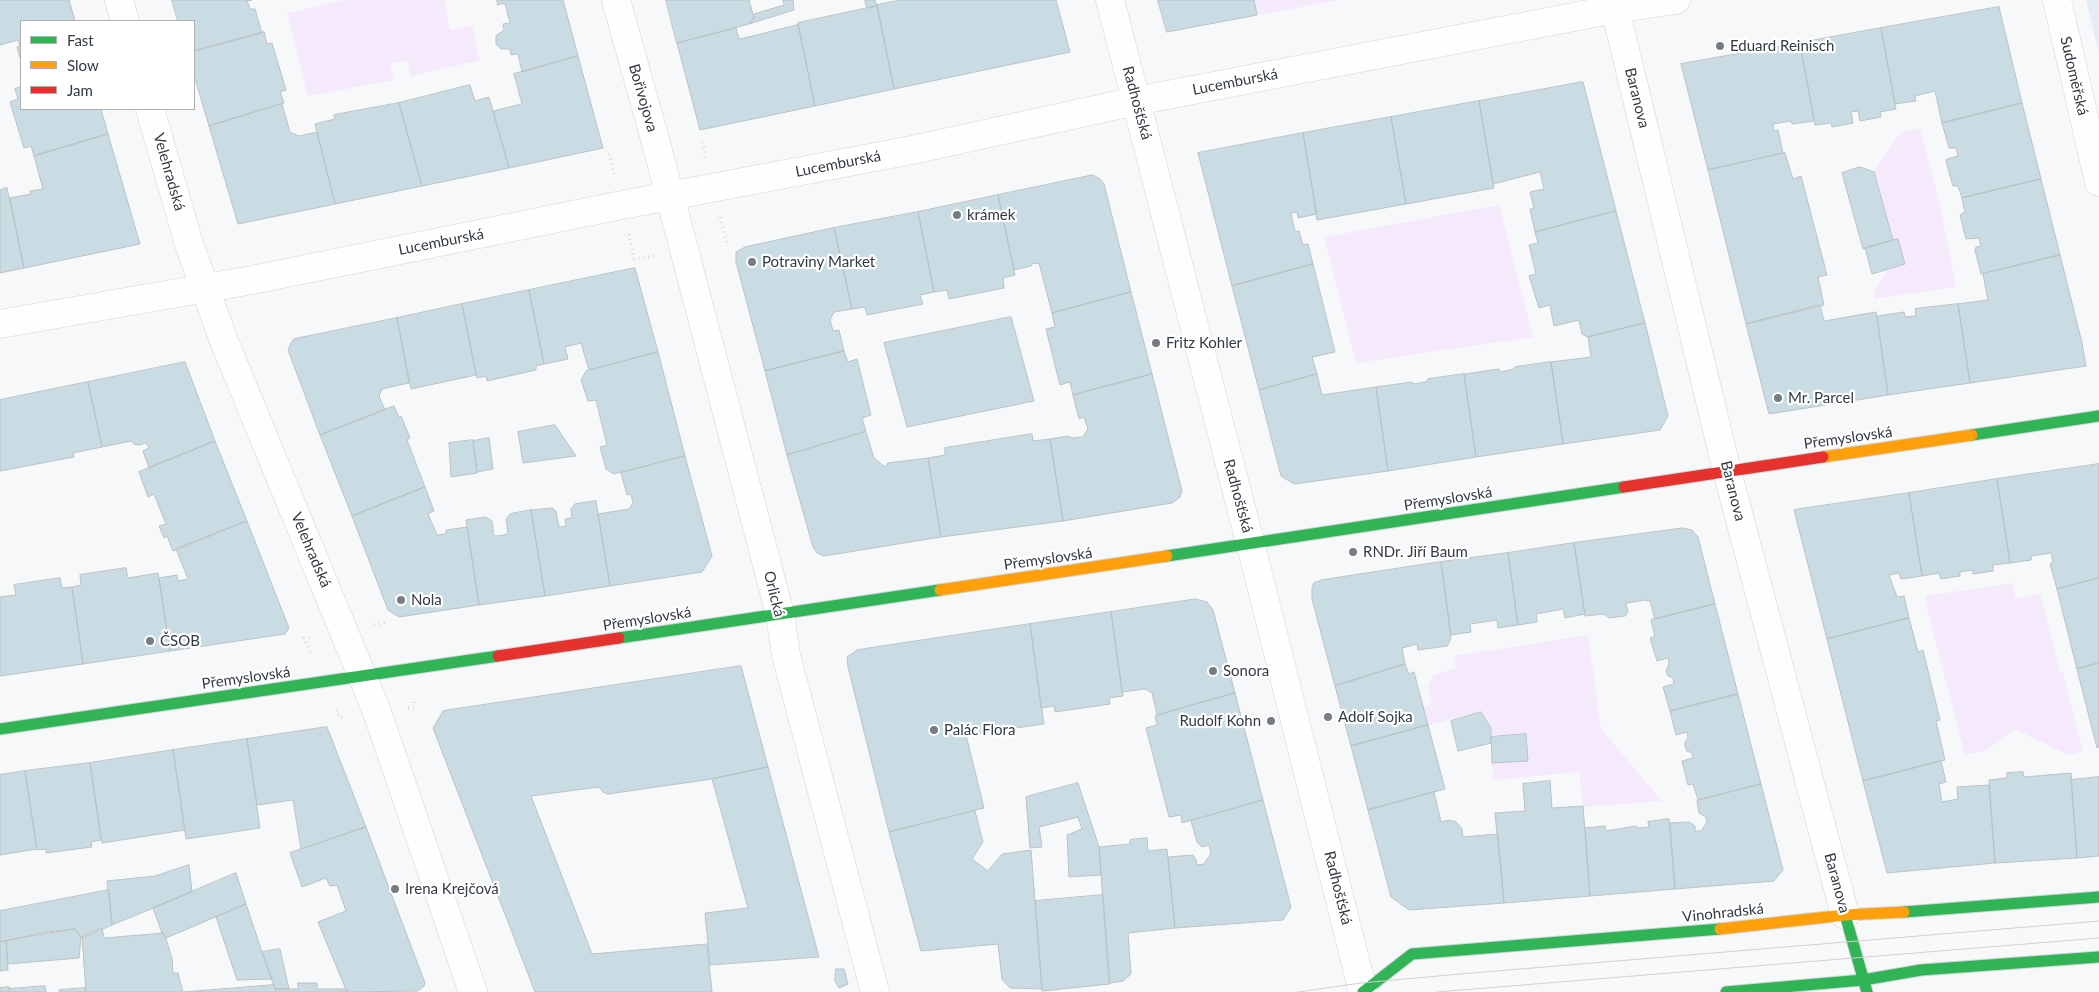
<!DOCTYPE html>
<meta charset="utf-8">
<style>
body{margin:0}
#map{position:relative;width:2099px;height:992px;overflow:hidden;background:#f6f8fa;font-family:Lato,sans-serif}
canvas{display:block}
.legend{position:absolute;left:20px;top:20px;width:175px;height:90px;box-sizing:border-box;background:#fff;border:1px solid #adb0b4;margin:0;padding:6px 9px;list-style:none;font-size:15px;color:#333a43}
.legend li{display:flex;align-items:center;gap:10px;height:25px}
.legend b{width:25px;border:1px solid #adb0b4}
</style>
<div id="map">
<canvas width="2099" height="992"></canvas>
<ul class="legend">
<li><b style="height:6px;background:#30b455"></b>Fast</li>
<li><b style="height:6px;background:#ff9f0a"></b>Slow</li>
<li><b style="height:6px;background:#e5322d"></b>Jam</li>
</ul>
</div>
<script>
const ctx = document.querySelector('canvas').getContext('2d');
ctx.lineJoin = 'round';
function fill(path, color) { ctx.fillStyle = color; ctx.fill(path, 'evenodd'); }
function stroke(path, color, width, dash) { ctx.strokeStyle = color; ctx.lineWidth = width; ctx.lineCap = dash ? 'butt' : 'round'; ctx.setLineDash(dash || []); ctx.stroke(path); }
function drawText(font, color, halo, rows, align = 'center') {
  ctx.font = font + ' Lato,sans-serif'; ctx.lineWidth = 4.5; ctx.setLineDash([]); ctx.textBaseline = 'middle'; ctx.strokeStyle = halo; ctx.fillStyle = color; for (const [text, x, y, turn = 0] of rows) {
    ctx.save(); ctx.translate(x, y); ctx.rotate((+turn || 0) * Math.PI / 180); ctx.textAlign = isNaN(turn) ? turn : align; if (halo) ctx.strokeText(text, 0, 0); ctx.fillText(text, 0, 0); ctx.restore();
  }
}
const built = new Path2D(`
 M2086,0h13v54z`);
const green = new Path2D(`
 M344,0h100l6,30 22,-5 8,35 -69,16 -4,-16 -17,4 4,16 -86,16 -21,-83z
 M1254,0h87l-84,15z
 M1920,128l20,77 16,82 -82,12v-7l14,-23 17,-4 -7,-25h-5l-19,-68 26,-39z
 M1499,205l34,132 -177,26 -32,-126z
 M2013,583l3,16 24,-6 20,80 3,-1 20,79 -14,4 -55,-26 -27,21 -22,5 -37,-142 -3,-17z
 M1588,635l13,94 61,72 -79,6 -4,-35 -86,8 -1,-17 35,-2v-27l-36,3 -1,-9 -9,-17 -52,14 -5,-18 8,-3 -4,-18 6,-11 22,-7 -2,-12z`);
const building = new Path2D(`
 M0,0h69l6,21h-54v40l-4,-14 3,-1 -2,-6 -18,5z
 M172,0h80l-5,1 3,8h5l7,24 -68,18v-30h-16z
 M497,0h66l15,56 -56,16 -4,-18 -7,1 -1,-6h-9l-5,-5v-8l8,-6 -1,-6 7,-1 -5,-20 -7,2z
 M666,0h83l5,18 -5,6 -72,19z
 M783,0h10l1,10 -45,14 5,-6v-4l30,-9z
 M865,0h10l2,6 -10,2z
 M901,0h155l14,52 -176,37 -17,-84z
 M1158,0h96l3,15 -90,17z
 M877,6l17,83 -79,17 -17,-83z
 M1999,7l23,96 -80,20 -7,-32 -20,5 1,5 -21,3 -14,-76z
 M798,25l17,81 -115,24 -23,-87 59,-15 3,11z
 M1881,28l15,81 -16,3 1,5 -21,4 -2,-10 -7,1 2,11 -21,4 -1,-4 -16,2 -15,-82z
 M264,32l3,12 5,-1 14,47 -6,2 4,11 -75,23 -15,-51v-24z
 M1800,43l14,78 -22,3 -1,-3 -18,3 1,7 4,-1 5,23 -75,17 -27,-106z
 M578,56l25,92 -94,20 -16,-57 29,-7 -8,-30z
 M1583,82l33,129 -81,21 -5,-23 4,-1 -4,-16 14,-3 -4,-17 -47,12 -14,-83z
 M470,85l5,16 14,-4 20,71 -87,18 -23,-83z
 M21,87v22h80l7,25 -74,22 -3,-10 -7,2 -14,-46 8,-3 -3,-10z
 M1479,101l15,87 -88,16 -15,-87z
 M399,103l23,83 -87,18 -20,-80 20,-5 -1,-4z
 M2022,103l19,76 -79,19 -4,-12h-5l-7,-25 1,-2 11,-3 -2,-8h-7l-7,-25z
 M282,104l8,28 9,4 18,-4 18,72 -97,20 -29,-98z
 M1391,117l15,87 -89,16 -14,-87z
 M1303,133l14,81 -19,4 -1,-6 -6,1 4,19 4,-1 4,14 5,-1 5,20 -81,22 -34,-133z
 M108,134l32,110 -116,24 -14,-70 21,-4 -1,-3 13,-2 -9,-33z
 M1785,153l8,26 8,-3 26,99 -9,2 6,28 -78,19 -38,-154z
 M1860,167l14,5 19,68 -30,9 -21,-76z
 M1093,175l7,4 4,5 27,108 -79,21 -13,-50 -8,1v2l-17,4 -16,-75z
 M2041,179l19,76 -79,19 -6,-24 1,-3 5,-1 -2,-8 -13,1 -6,-24 5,-3 -3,-14z
 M7,188l17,80 -24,5v-83z
 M998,195l17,80 -12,3 1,10 -55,11 -2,-9 -13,2 -16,-80z
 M1616,211l29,112 -57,14 -6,-3 -3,-14 -25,6 -4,-21 -11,3 -10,-32 7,-2 -7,-29 9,-2 -3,-11z
 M918,212l16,80 -14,3 3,9 -56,11 -2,-8 -13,2 -18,-81z
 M834,228l18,81 -18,3 -4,8 3,11 6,-1 5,21 -79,20 -29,-109v-10l9,-5z
 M1898,239l7,25 -33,10 -7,-26z
 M2060,255l22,88 4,23 -116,17 -12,-79 30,-4 -5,-26z
 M1313,264l22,88 -23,5 5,17 -58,16 -27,-104z
 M635,268l23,84 -69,18 -8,-27 -16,4 3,12 -24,5 -15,-74z
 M529,290l15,74 -8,2v4l-49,11 -1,-5 -9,2 -15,-74z
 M1131,292l21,82 -79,21 -3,-13 -10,3 -14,-56 9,-2 -3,-14z
 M462,304l14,71 -65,14 -14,-71z
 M1958,304l12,79 -82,12 -11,-79 27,-4 1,5 11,-1 -1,-7z
 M1820,305l4,16 52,-9 12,83 -119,19 -23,-90z
 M1011,317l23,84 -127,26 -23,-84z
 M397,318l12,65 -27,6 -3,7 6,14 -65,25 -32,-85 3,-7 3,-4z
 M1645,323l23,93 -8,14 -97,14 -12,-82 40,-5 -3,-20z
 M844,351l4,11 9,-3 14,56 -9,3 4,13 -79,24 -22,-84z
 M658,352l27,104 -71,18 -8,-5 -6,-22 7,-2 -11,-45 -8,1 -7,-21 5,-9z
 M185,362l30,79 -66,27 -6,-17 6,-3 -3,-5 -7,2 -5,-1 -3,-3 -29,6 -14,-65z
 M1551,362l12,82 -87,13 -12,-83 35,-5 2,3 13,-3 1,-2z
 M1152,374l30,117 -2,6 -8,6 -109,18 -13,-82 18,-3 4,2 11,-1 5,-8 -4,-12 -5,2 -6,-24z
 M1317,374l5,21 54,-8 12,84 -94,13 -13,-8 -22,-86z
 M1464,374l12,83 -88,14 -12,-84 36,-5 1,2 13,-2 2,-3z
 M88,382l14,65 -29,6 1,4 -74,14v-71z
 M394,406l5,11 2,-1 9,22 -3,2 18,47 -73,29 -32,-81z
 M555,425l21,31 -53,7 -5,-31z
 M866,432l8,26 11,9 3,-4 40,-5 13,79 -117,19 -7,-3 -4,-6 -26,-92z
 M1032,434l1,7 17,-2 13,82 -122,16 -13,-79 17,-3v-7z
 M489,438l4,31 -16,3 -4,-31z
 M473,440l4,33 -26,4 -2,-34z
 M215,441l32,80 -74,30 -6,-15 -3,2 -5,-12 7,-2 -12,-30 -6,3 -9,-25z
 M685,456l27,100 -10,16 -92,14 -12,-72 31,-5 4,-6 -2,-9 -4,1 -6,-22z
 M2099,464v114l-42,11 -7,-25 3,-2 -2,-9 -19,3 -1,4 -21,3 -13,-84z
 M1997,479l13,84 -17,2v6l-20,3v-4l-13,2v4l-19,3 -2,-6 -17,3 -13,-83z
 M425,487l9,24 -6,3 9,21 9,-1v-4l21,-3 12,78 -80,12 -11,-7 -36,-94z
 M1909,493l13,83 -21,3 -2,-6 -10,2 8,22 7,-1 5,22 -82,21 -33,-129z
 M596,501l14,85 -65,10 -14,-86 21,-2 4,3 3,16 7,-1 -1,-7 7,-1 -1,-9 4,-5z
 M531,510l14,86 -66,9 -13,-85 20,-3 6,4 2,15h3l11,-2 -2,-15 4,-5z
 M247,521l42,107 -4,6 -115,17 -11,-73 18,-3 1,6 10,-2 -12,-30z
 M1683,528l9,2 6,7 17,67 -60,15 -5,-18 -5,-1 -19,3 2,9 -3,4 -16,2 -5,-4 -19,2 -11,-73z
 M1574,543l11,71 -20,4 -2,-9 -27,5 1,8 -19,3 -10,-72z
 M1508,553l10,72 -20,3 -1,-8 -27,4 1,8 -20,3 -10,-73z
 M1441,562l10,77 -4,7 -29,4 -1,-6 -15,4 3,16 -70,22 -23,-87v-11l2,-5 7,-3z
 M126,568l2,10 30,-5 12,78 -87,13 -11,-77 9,-2 -1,-10z
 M60,578l2,10 10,-1 11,77 -83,12v-79l16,-2 -2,-10z
 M2099,578v85l-22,6 -20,-80z
 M1196,599l11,3 6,8 22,83 -78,22 -5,-22 -7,-4 -23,3 -11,-80z
 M1715,604l23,90 -68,17 -7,-24 11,-3 -1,-6 -5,-2 -2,-5 3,-7 -1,-6 -11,3 -7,-23 5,-2 -4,-16z
 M1111,612l12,84 -14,2 1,6 -55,8 -1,-6 -13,2 -11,-84z
 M1909,618l9,34 5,-2 17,70 -4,1 9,39 -82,21 -36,-142z
 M1030,624l14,100 -78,11 18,73 -95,24 -41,-165 -1,-10 10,-7z
 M2099,663v84l-2,1 -20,-79z
 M1405,664l4,10 5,-2 14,53 -77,21 -16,-60z
 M741,666l27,101 -56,12 -104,15 -5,-2 -4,-5 -68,9 61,158 115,-10 5,48h-177l-102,-264 10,-17z
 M1235,693l28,107 -81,23 -1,-8 -12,2 -23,-89 11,-3 -2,-9 2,-1z
 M1738,694l23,90 -63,16 -5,-16 -5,1 -6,-24 11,-3 -1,-5 -5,-2 -2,-5v-4l3,-4 -1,-6 -11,3 -6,-24z
 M1481,712l10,16v15l-33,8 -7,-30z
 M1428,725l17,64 -77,21 -17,-64z
 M327,727l39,100 -65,22 -8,-49 -36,5 -10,-66z
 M1526,734l2,27 -36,2 -1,-26z
 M247,739l13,89 -74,11 -13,-89z
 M173,750l12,80 -83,13 -12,-80z
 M1941,761l5,21 -7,2 3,18 16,-3 -1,-12 32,-2 6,78 -108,10 -24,-92z
 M90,763l11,77 -10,2 1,5 -46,6v-4l-9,1 -12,-79z
 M768,767l51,190 -109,8 -5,-52 43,-5 -36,-129z
 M25,771l12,78 -37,6v-80z
 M2023,772l1,5 47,-4 6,85 -82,5 -6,-83 18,-2v-5z
 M2099,777v79l-22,2 -6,-78z
 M1550,781l2,27 31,-2 7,90 -86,7 -9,-90 30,-2 -2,-27z
 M1078,783l21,64 2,28 -32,2 -2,-42 15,-6 -4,-12 -39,10 3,20 -12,1 -4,-51z
 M1761,784l22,86 -9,11 -99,8 -5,-66 19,-1 6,4v5h6l6,-9 -1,-5 -7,-4 -2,-12z
 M1434,792l7,30 8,-2 7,2 6,7 1,8 35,-3 6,69 -95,7 -18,-13 -23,-87z
 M1263,800l28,107 -8,13 -108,8 -7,-71 25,-2 3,5 1,5 7,-1 7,-11 -2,-8 -7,2 -5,-5 -6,-21z
 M975,811l8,31 -11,17 16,12 14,-17 29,-4 11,139 -32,-1 -8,-9 -4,-35 -77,7 -32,-119z
 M1669,819l6,70 -85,7 -5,-68 20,-2 1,5 30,-5 1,2 12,-1 -1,-5z
 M366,827l59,156 -1,3 -6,5 -71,1 -29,-70 28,-11 -9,-26 -7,1 -4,-8 -24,9 -12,-34z
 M1147,838l1,13 19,-2 8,79 -47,5 3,41 -8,7 -14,2 -10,-136 31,-3v-4z
 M189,865l3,27 -80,33 -5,-44 48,-5z
 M236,873l10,31 -80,34 -4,-5 -9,-25z
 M109,890l3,35 -30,13 -7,-9 -28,3 -47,10v-31z
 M1103,895l7,89 -68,7 -7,-90z
 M246,904l16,48 10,27 -35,1 -21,-63z
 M102,928l2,10 60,-5 8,25 1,15h5l5,19h-97l-4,-55z
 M75,929l6,9 -2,20 -71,6 -2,-23z
 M6,941l2,29 -8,1v-29z
 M280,949l9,40h-14l-13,-37z
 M836,969h8l4,15 -9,4 -4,-7z
 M298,983h19v6h29l1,3h-71l-1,-3h23z
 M274,985l2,7h-92z
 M45,986l1,6h-36l-1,-3z
 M9,987l1,5h-10v-4z
 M85,988v4h-26v-2z`);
const path = new Path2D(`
 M702,142l4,16
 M609,154l5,20
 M720,217l7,26
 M629,234l5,25 21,-3
 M374,625l14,-3
 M310,652l-6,-14 8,-1
 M408,708l6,-1v-7
 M337,710l3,8 5,-1`);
const street = new Path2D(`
 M119,0l6,21
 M616,0l40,143 124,471 6,41 89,337
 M1110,0l150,581 103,411
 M1613,0l114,471 118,444
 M2057,0l42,182
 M150,109l39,135 35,97 153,371 96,280
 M0,324l252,-44 370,-75 290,-55 224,-49 479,-92 61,-9`);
const fast = new Path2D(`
 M1972,435l127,-19
 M1167,556l457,-69
 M619,638l321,-48
 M0,729l498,-73
 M1904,912l195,-15
 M1845,915l22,77
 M1363,992l49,-38 308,-25
 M1726,992l137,-12 58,-10 178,-13`);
const slow = new Path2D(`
 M1823,457l149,-22
 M940,590l227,-34
 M1720,929l125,-14 59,-3`);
const jam = new Path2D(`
 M1624,487l199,-30
 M498,656l121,-18`);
const tram = new Path2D(`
 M1298,992l63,-9 99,-9 639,-53
 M1437,992l662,-54`);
const markers = [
 [1720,46,5,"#777c83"],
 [957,215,5,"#777c83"],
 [752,262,5,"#777c83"],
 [1156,343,5,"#777c83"],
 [1778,398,5,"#777c83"],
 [1353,552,5,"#777c83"],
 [401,600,5,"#777c83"],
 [150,641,5,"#777c83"],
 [1213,671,5,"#777c83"],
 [1328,717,5,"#777c83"],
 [1271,721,5,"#777c83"],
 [934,730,5,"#777c83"],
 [395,889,5,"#777c83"]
];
const poiNames = [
 ["Eduard Reinisch",1730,46],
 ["krámek",967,215],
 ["Potraviny Market",762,262],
 ["Fritz Kohler",1166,343],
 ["Mr. Parcel",1788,398],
 ["RNDr. Jiří Baum",1363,552],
 ["Nola",411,600],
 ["ČSOB",160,641],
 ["Sonora",1223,671],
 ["Adolf Sojka",1338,717],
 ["Rudolf Kohn",1261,721,"right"],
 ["Palác Flora",944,730],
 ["Irena Krejčová",405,889]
];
const streetNames = [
 ["Sudoměřská",2074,76,77],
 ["Lucemburská",1235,82,-11],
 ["Bořivojova",643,98,74],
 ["Baranova",1637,98,76],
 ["Radhošťská",1137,103,75],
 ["Lucemburská",838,164,-11],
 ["Velehradská",169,172,74],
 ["Lucemburská",441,242,-11],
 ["Přemyslovská",1848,438,-8],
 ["Baranova",1733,491,76],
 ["Radhošťská",1238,496,75],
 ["Přemyslovská",1448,499,-9],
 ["Velehradská",311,550,67],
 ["Přemyslovská",1048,559,-8],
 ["Orlická",774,594,76],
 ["Přemyslovská",647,619,-9],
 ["Přemyslovská",246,678,-8],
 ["Baranova",1837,883,75],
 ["Radhošťská",1338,888,76],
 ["Vinohradská",1723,913,-6]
];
fill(built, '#e6ecf3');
fill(green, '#f5eafb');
fill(building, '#c9dce3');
stroke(building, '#bbc2c4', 1);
stroke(street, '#d1d6db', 29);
stroke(fast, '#d1d6db', 13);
stroke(slow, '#d1d6db', 13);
stroke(jam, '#d1d6db', 13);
stroke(path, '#d6d8d9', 3, [1, 4]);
stroke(street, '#fefefe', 28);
stroke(fast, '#30b455', 11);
stroke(slow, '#ff9f0a', 11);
stroke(jam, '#e5322d', 11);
stroke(tram, '#d0d0d1', 1);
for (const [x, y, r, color] of markers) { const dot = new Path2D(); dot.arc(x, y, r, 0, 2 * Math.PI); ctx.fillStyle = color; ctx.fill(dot); stroke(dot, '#fff', 2); }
drawText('15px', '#333a43', '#fff', poiNames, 'left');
drawText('15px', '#333a43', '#fff', streetNames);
</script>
